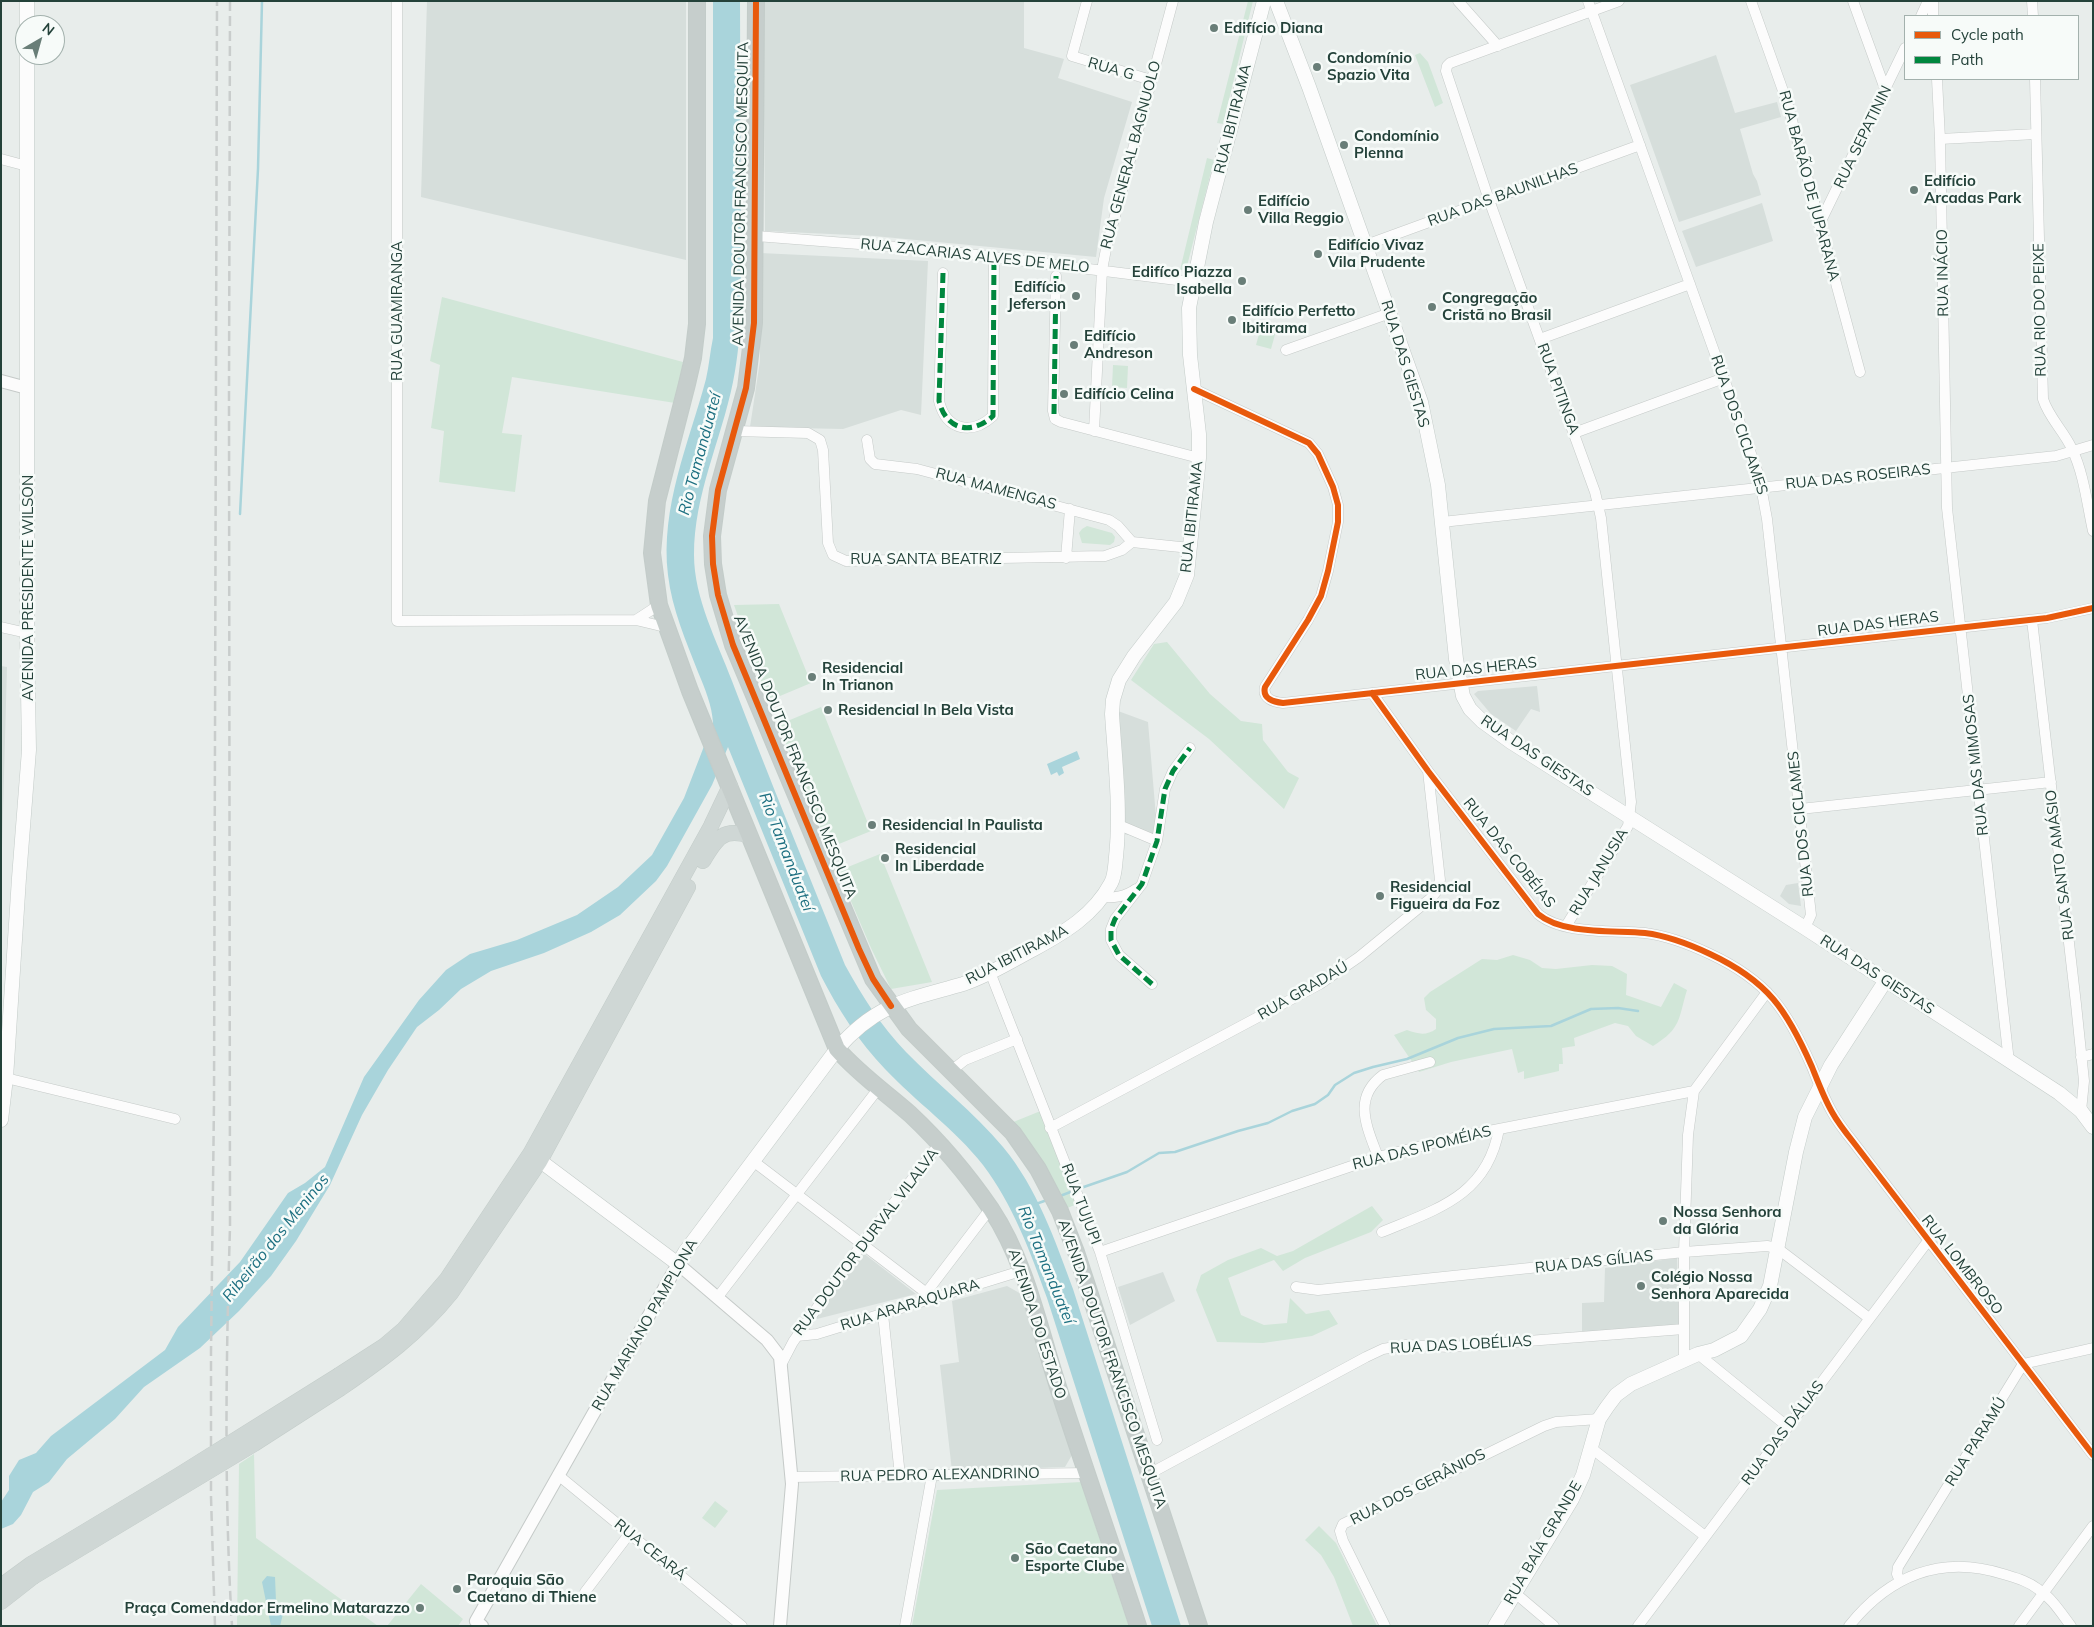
<!DOCTYPE html>
<meta charset="utf-8">
<style>
body{margin:0}
#map{position:relative;width:2094px;height:1627px;overflow:hidden;background:#e8edeb;font-family:Mulish,sans-serif}
canvas{display:block}
.frame{position:absolute;inset:0;border:2px solid #24423a;pointer-events:none}
.legend{position:absolute;left:1904px;top:15px;width:175px;height:65px;box-sizing:border-box;background:#f7fbf9;border:1px solid #a3b1ad;margin:0;padding:6px 9px;list-style:none;font-size:15px;color:#24423a}
.legend li{display:flex;align-items:center;gap:10px;height:25px}
.legend b{width:25px;border:1px solid #a3b1ad}
.north{position:absolute;left:15px;top:15px;width:50px;height:50px;box-sizing:border-box;background:#f7fbf9;border:1px solid #a3b1ad;border-radius:50%;rotate:38deg;font-size:14px;font-weight:700;line-height:20px;text-align:center;color:#24423a}
.north::after{content:'';display:block;margin:auto;width:18px;height:22px;background:#697e78;clip-path:polygon(50% 0,100% 100%,50% 72%,0 100%)}
</style>
<div id="map">
<canvas width="2094" height="1627"></canvas>
<div class="frame"></div>
<ul class="legend">
<li><b style="height:6px;background:#e8590c"></b>Cycle path</li>
<li><b style="height:6px;background:#00873e"></b>Path</li>
</ul>
<div class="north">N</div>
</div>
<script>
const ctx = document.querySelector('canvas').getContext('2d');
ctx.lineJoin = 'round';
function fill(path, color) { ctx.fillStyle = color; ctx.fill(path, 'evenodd'); }
function stroke(path, color, width, dash) { ctx.strokeStyle = color; ctx.lineWidth = width; ctx.lineCap = dash ? 'butt' : 'round'; ctx.setLineDash(dash || []); ctx.stroke(path); }
function drawText(font, color, halo, rows, align = 'center') {
  ctx.font = font + ' Mulish,sans-serif'; ctx.lineWidth = 5; ctx.setLineDash([]); ctx.textBaseline = 'middle'; ctx.strokeStyle = halo; ctx.fillStyle = color; for (const [text, x, y, turn = 0] of rows) {
    ctx.save(); ctx.translate(x, y); ctx.rotate((+turn || 0) * Math.PI / 180); ctx.textAlign = isNaN(turn) ? turn : align; if (halo) ctx.strokeText(text, 0, 0); ctx.fillText(text, 0, 0); ctx.restore();
  }
}
const built = new Path2D(`
 M427,1h259v259l-265,-63z
 M763,1h261v47l40,11 -6,19 74,24 -28,96 -8,59 -222,-21 -109,-5z
 M1716,55l19,58 42,-11 4,15 -41,12 13,45 4,7 4,14 -82,27 -49,-137z
 M1762,203l11,38 -77,26 -14,-36z
 M760,253l168,8 -7,154 -20,-5 -58,19 -93,-2 10,-66z
 M1,666l6,1 -6,217z
 M1537,686l3,26 -9,-3 -15,22 -25,-17 -17,-20 4,-3z
 M1118,711l30,11 8,95 -2,20 -33,-3z
 M1798,883l3,23 -12,-2 -9,-8 6,-11z
 M862,1252l54,42 -107,27z
 M1677,1258l2,67 -97,8v-30l22,-1 1,-34z
 M1163,1272l12,29 -45,24 -12,-38z
 M1007,1286l16,9 49,160 -7,12 -113,4 -12,-106 19,-3 -7,-61z`);
const green = new Path2D(`
 M1248,1h5l-30,123 -6,-1z
 M1420,53l8,9 15,41 -8,4 -20,-52z
 M1207,158l7,2 -28,110h-6z
 M442,297l241,65 -8,41 -163,-26 -10,56 20,2 -7,57 -76,-10 5,-51 -13,-3 9,-63 -10,-4z
 M1261,327l15,4 -5,18 -15,-4z
 M1113,365l15,1 -1,22 -15,-1z
 M1087,526l25,7 3,4 -1,5 -4,3 -28,-2 -3,-10 3,-4z
 M779,604l32,79 -43,18 -34,-96z
 M1167,642l43,52 31,27 21,3 1,16 25,32 11,6 -15,31 -75,-70 -78,-59 23,-36z
 M821,707l50,124 -42,17 -51,-123z
 M880,854l52,128 -41,7 -20,-41 -33,-77z
 M1513,955l17,5 12,8 14,1 36,-4 20,1 15,8 -1,21 35,12 13,-24 13,7c-9,29 -5,38 -34,56l-17,-10 -8,-10 -13,-3 -41,15 1,8 -13,2 1,16h-4v7l-35,8v-8l-6,2 -6,-24 -61,13 -32,10 -25,-37 13,-5c11,4 19,6 29,-1v-10l-10,-9 -2,-12 6,-6 52,-33 15,1z
 M1043,1110l39,92 -22,9 -54,-86z
 M1372,1206l11,14 -12,12 -66,26 -22,13 -9,-11 -46,18 13,37 23,10 23,-2 3,-25 16,16 23,-4 9,14 -26,12 -49,7 -46,-1 -21,-52 5,-15 27,-15 33,-12 16,8 16,-5z
 M254,1454l2,84 122,88h-141l2,-162z
 M1081,1482l48,144h-217l25,-136z
 M715,1501l13,10 -13,17 -13,-10z
 M1319,1526l17,17 41,83h-24l-19,-49 -13,-22 -16,-15z
 M421,1584l42,35 -5,7h-71z`);
const water = new Path2D(`
 M713,1h27l1,306c-1,26 -3,50 -8,75 -12,59 -39,112 -39,173 0,43 23,86 38,126 36,95 75,189 113,284 17,31 36,61 61,87 31,32 68,60 97,95 34,41 52,93 70,142l108,337h-29l-105,-328c-17,-47 -34,-93 -64,-133 -28,-36 -67,-63 -98,-96 -26,-27 -47,-60 -64,-93l-93,-229 -16,38 -45,81 -11,15 -36,34 -29,17 -47,21 -53,18 -30,18 -22,21 -22,17 -29,43 -26,45 -32,70 -34,56 -25,35 -32,35 -39,37 -56,39 -29,32 -48,40 -18,23 -16,10 -12,23 -8,9 -12,5v-27l8,-12v-14l10,-16 17,-7 15,-17 114,-86 13,-23 62,-65 48,-69 17,-10 20,-16 39,-90 55,-77 27,-30 24,-16 47,-14 60,-25 41,-28 34,-32 32,-57 29,-75c-1,-18 -8,-34 -15,-51 -12,-31 -26,-63 -30,-97 -8,-68 21,-132 38,-196 3,-13 4,-27 7,-41z
 M1077,751l3,8 -18,8 2,6 -5,3 -2,-4 -6,3 -4,-11z
 M267,1576l8,1 1,24 7,13 -3,12h-9l-9,-44z`);
const stream = new Path2D(`
 M240,514l18,-345 4,-168
 M1078,1189l49,-17 32,-19 16,-1 63,-21 30,-8 24,-12 23,-7 13,-9 7,-10 19,-12 19,-6 34,-8 51,-21 36,-9 57,-3 40,-17 27,-1 20,3
 M1060,1196l13,-5
 M1036,1204l11,-4`);
const minor = new Path2D(`
 M397,1v620l239,-1 29,7
 M1087,1l-15,55 79,24
 M1458,1l40,45
 M1588,1l171,475 8,43 44,396 -6,13
 M1751,1l36,101 73,270
 M1853,1l32,88
 M1933,1v15
 M2032,1l1,15
 M1921,16l7,-15
 M1937,79l3,60 7,369 62,554
 M2035,79l8,320c6,19 21,32 29,50 12,25 15,55 21,82
 M1940,139l96,-5
 M1,159l26,7
 M1819,225l86,-177
 M756,236l180,14 257,32
 M1366,245l274,-100
 M943,273l-4,128c7,29 32,35 54,15l1,-160
 M1056,276l-3,135 2,8 6,3 138,36
 M1540,339l150,-55
 M1286,350l104,-37
 M1194,389l115,54 9,11 15,33 5,18v17l-10,49 -7,25 -13,24 -43,67c-3,12 9,15 18,16l764,-85 46,-10
 M735,431l73,2 12,7 3,10 5,93 5,12 13,6 259,-5 17,-6 10,-8 58,6
 M1094,431l8,-161 4,-21 67,-248
 M1574,433l150,-55
 M867,440l3,19 5,5 42,5 192,51 9,6 14,16
 M1442,522l614,-66 37,-11
 M1066,558l4,-49
 M636,620l23,-15
 M2032,620l44,384 8,77 -3,30
 M1,627l26,6
 M1372,693l56,78 110,143c25,21 76,16 107,19 24,3 44,11 65,21 58,27 77,56 102,113 6,15 12,31 20,45 6,11 14,21 22,31l239,312
 M1800,809l251,-27
 M1119,825l38,16
 M1101,897c13,1 24,0 35,-8
 M1566,926l62,-100 3,-24 -30,-284 -6,-26 -106,-292 -43,-129 1,-5 3,-3 169,-62
 M990,972l110,280 57,188
 M1152,984l-33,-29 -8,-15v-11l4,-10 27,-35 15,-43 8,-52 8,-18 17,-23
 M2081,1057l12,-3
 M951,1071l14,-11 52,-21
 M6,1078l169,41
 M1050,1128l270,-144 39,-27 72,-59 5,-6 4,-12 -12,-109
 M1378,1157c-11,-30 -26,-59 5,-82l47,-13
 M753,1161l180,137
 M1382,1232c55,-23 105,-36 117,-103
 M1100,1252l278,-95 75,-19 241,-47
 M1296,1287l22,3 366,-38 83,-6 10,2 92,70
 M926,1293l64,-84
 M717,1298l161,-209
 M883,1314l17,162
 M797,1336l20,-2 204,-63
 M1698,1354l90,73
 M1684,1360v-108l4,-117 6,-44 73,-99
 M781,1365l12,-23 69,-98 78,-101
 M1591,1448l114,88
 M1149,1474l217,-117 17,-8 23,-4 44,2 234,-18
 M558,1475l184,151
 M791,1477l297,-4
 M1900,1581l-3,-7 1,-7 125,-203 70,-16
 M585,1592l45,-59
 M1515,1593l39,33
 M905,1626l27,-151
 M1385,1626l-42,-85 -3,-10 3,-7 201,-98 12,-4 43,-3
 M1638,1626l290,-385
 M1849,1626c40,-50 92,-72 154,-52 13,4 25,7 35,15 14,9 23,24 33,37
 M2019,1626l74,-100`);
const tertiary = new Path2D(`
 M1,381l26,7
 M482,1626l-6,-5 202,-357 89,76 13,17 12,127 -12,142`);
const secondary = new Path2D(`
 M1276,1l33,86 112,315 17,83 18,174 7,37 7,13 12,12 29,21 294,186 254,165 22,18 12,16
 M27,25v-24
 M1,1120l5,-42 13,-200 10,-128 -2,-117v-578
 M531,1154l147,110 7,-12 152,-203c40,-46 71,-49 126,-65 25,-8 48,-23 71,-35 31,-17 60,-34 77,-66 4,-7 4,-17 5,-26 5,-47 -1,-96 -4,-143l1,-14 6,-20 15,-24 42,-54 11,-27 12,-117v-24l-9,-79 -1,-47 17,-86 58,-221
 M1495,1626l77,-127 11,-24 16,-56 8,-12 9,-12 15,-11 67,-30 16,-4 27,-14 19,-27 10,-23 26,-134 9,-35 26,-52 55,-85`);
const primary = new Path2D(`
 M703,861c13,-22 20,-34 47,-25
 M339,1375l45,-29 20,-17 43,-50 83,-125 181,-328 19,-40
 M341,1388c42,-29 77,-54 110,-95l89,-132 148,-274
 M1,1586l30,-22
 M1,1602l32,-25`);
const trunk = new Path2D(`
 M697,1v323l-4,34 -6,26 -30,117 -5,52 7,52 31,86 147,358c23,26 48,43 73,65 31,29 57,60 81,95 37,56 49,125 70,187 25,77 52,153 77,230
 M756,1l-2,322 -8,65 -28,102 -6,46 1,28 5,31 15,50 140,334 36,50 104,104 25,36 22,42 16,41 123,374`);
const rail = new Path2D(`
 M230,1l-1,396 1,830c-4,133 -6,266 2,399
 M215,1626l-4,-129v-145l3,-250 3,-1101`);
const primaryBridge = new Path2D(`
 M31,1564l148,-89 160,-100
 M33,1577l221,-133 87,-56`);
const quiet = new Path2D(`
 M943,273l-4,128c7,29 32,35 54,15l1,-160
 M1054,414l2,-138
 M1152,984l-33,-29 -8,-15v-11l4,-10 27,-35 15,-43 8,-52 8,-18 17,-23`);
const cycleway = new Path2D(`
 M756,1l-2,322 -8,65 -28,102 -6,46 1,28 5,31 15,50 126,304 14,30 18,27
 M1194,389l115,54 9,11 15,33 5,18v17l-10,49 -7,25 -13,24 -43,67c-3,12 9,15 18,16l764,-85 46,-10
 M1372,693l56,78 110,143c25,21 76,16 107,19 24,3 44,11 65,21 58,27 77,56 102,113 6,15 12,31 20,45 6,11 14,21 22,31l239,312`);
const markers = [
 [1214,28,5,"#697e78"],
 [1317,67,5,"#697e78"],
 [1344,145,5,"#697e78"],
 [1914,190,5,"#697e78"],
 [1248,210,5,"#697e78"],
 [1318,254,5,"#697e78"],
 [1242,281,5,"#697e78"],
 [1076,296,5,"#697e78"],
 [1432,307,5,"#697e78"],
 [1232,320,5,"#697e78"],
 [1074,345,5,"#697e78"],
 [1064,394,5,"#697e78"],
 [812,677,5,"#697e78"],
 [828,710,5,"#697e78"],
 [872,825,5,"#697e78"],
 [885,858,5,"#697e78"],
 [1380,896,5,"#697e78"],
 [1663,1221,5,"#697e78"],
 [1641,1286,5,"#697e78"],
 [1015,1558,5,"#697e78"],
 [457,1589,5,"#697e78"],
 [420,1608,5,"#697e78"]
];
const poiNames = [
 ["Edifício Diana",1224,28],
 ["Condomínio",1327,58],
 ["Spazio Vita",1327,75],
 ["Condomínio",1354,136],
 ["Plenna",1354,153],
 ["Edifício",1924,181],
 ["Arcadas Park",1924,198],
 ["Edifício",1258,201],
 ["Villa Reggio",1258,218],
 ["Edifício Vivaz",1328,245],
 ["Vila Prudente",1328,262],
 ["Edifíco Piazza",1232,272,"right"],
 ["Isabella",1232,289,"right"],
 ["Edifício",1066,287,"right"],
 ["Jeferson",1066,304,"right"],
 ["Congregação",1442,298],
 ["Cristã no Brasil",1442,315],
 ["Edifício Perfetto",1242,311],
 ["Ibitirama",1242,328],
 ["Edifício",1084,336],
 ["Andreson",1084,353],
 ["Edifício Celina",1074,394],
 ["Residencial",822,668],
 ["In Trianon",822,685],
 ["Residencial In Bela Vista",838,710],
 ["Residencial In Paulista",882,825],
 ["Residencial",895,849],
 ["In Liberdade",895,866],
 ["Residencial",1390,887],
 ["Figueira da Foz",1390,904],
 ["Nossa Senhora",1673,1212],
 ["da Glória",1673,1229],
 ["Colégio Nossa",1651,1277],
 ["Senhora Aparecida",1651,1294],
 ["São Caetano",1025,1549],
 ["Esporte Clube",1025,1566],
 ["Paroquia São",467,1580],
 ["Caetano di Thiene",467,1597],
 ["Praça Comendador Ermelino Matarazzo",410,1608,"right"]
];
const streetNames = [
 ["RUA G",1111,69,16],
 ["RUA IBITIRAMA",1233,119,-76],
 ["RUA SEPATININ",1863,137,-64],
 ["RUA GENERAL BAGNUOLO",1131,155,-75],
 ["RUA BARÃO DE JUPARANA",1809,186,75],
 ["AVENIDA DOUTOR FRANCISCO MESQUITA",741,194,-89],
 ["RUA DAS BAUNILHAS",1503,195,-20],
 ["RUA ZACARIAS ALVES DE MELO",975,256,6],
 ["RUA INÁCIO",1943,273,-91],
 ["RUA RIO DO PEIXE",2040,310,-91],
 ["RUA GUAMIRANGA",397,311,-90],
 ["RUA DAS GIESTAS",1405,364,73],
 ["RUA PITINGA",1558,389,70],
 ["RUA DOS CICLAMES",1739,425,71],
 ["RUA DAS ROSEIRAS",1858,477,-6],
 ["RUA MAMENGAS",996,489,15],
 ["RUA IBITIRAMA",1192,517,-84],
 ["RUA SANTA BEATRIZ",926,559],
 ["AVENIDA PRESIDENTE WILSON",28,588,-90],
 ["RUA DAS HERAS",1878,624,-7],
 ["RUA DAS HERAS",1476,669,-6],
 ["RUA DAS GIESTAS",1537,756,34],
 ["AVENIDA DOUTOR FRANCISCO MESQUITA",795,757,68],
 ["RUA DAS MIMOSAS",1976,765,-96],
 ["RUA DOS CICLAMES",1801,824,-96],
 ["RUA DAS COBÉIAS",1509,853,51],
 ["RUA SANTO AMÁSIO",2060,865,-97],
 ["RUA JANUSIA",1599,872,-59],
 ["RUA IBITIRAMA",1017,955,-27],
 ["RUA DAS GIESTAS",1877,975,33],
 ["RUA GRADAÚ",1303,991,-30],
 ["RUA DAS IPOMÉIAS",1422,1148,-14],
 ["RUA TUJUPI",1081,1204,69],
 ["RUA DOUTOR DURVAL VILALVA",866,1242,-53],
 ["RUA DAS GÍLIAS",1594,1262,-6],
 ["RUA LOMBROSO",1962,1265,52],
 ["RUA ARARAQUARA",910,1305,-17],
 ["AVENIDA DO ESTADO",1037,1324,72],
 ["RUA MARIANO PAMPLONA",645,1325,-60],
 ["RUA DAS LOBÉLIAS",1461,1345,-3],
 ["AVENIDA DOUTOR FRANCISCO MESQUITA",1112,1364,71],
 ["RUA DAS DÁLIAS",1783,1433,-53],
 ["RUA PARAMÚ",1976,1442,-58],
 ["RUA PEDRO ALEXANDRINO",940,1475,-1],
 ["RUA DOS GERÂNIOS",1418,1487,-27],
 ["RUA BAÍA GRANDE",1543,1543,-60],
 ["RUA CEARÁ",650,1550,39]
];
const waterNames = [
 ["Rio Tamanduateí",700,454,-75],
 ["Rio Tamanduateí",786,852,69],
 ["Ribeirão dos Meninos",276,1238,-51],
 ["Rio Tamanduateí",1046,1265,68]
];
fill(built, '#d6dedb');
fill(green, '#d1e6d8');
fill(water, '#a9d4db');
stroke(stream, '#a9d4db', 2.5);
stroke(minor, '#c5cac8', 11);
stroke(tertiary, '#c5cac8', 14);
stroke(secondary, '#c3cbc8', 15);
stroke(primary, '#c3ccc9', 16);
stroke(trunk, '#c3ccc9', 18);
stroke(minor, '#fcfcfc', 10);
stroke(tertiary, '#fcfcfc', 12);
stroke(secondary, '#fcfcfc', 14);
stroke(primary, '#cfd7d5', 15);
stroke(trunk, '#c6cecc', 16);
stroke(rail, '#c9cdcc', 2.5, [10, 5]);
stroke(primaryBridge, '#c3ccc9', 16, []);
stroke(primaryBridge, '#cfd7d5', 15);
stroke(quiet, '#00873e', 5, [10, 5]);
stroke(cycleway, '#e8590c', 6);
for (const [x, y, r, color] of markers) { const dot = new Path2D(); dot.arc(x, y, r, 0, 2 * Math.PI); ctx.fillStyle = color; ctx.fill(dot); stroke(dot, '#f7fbf9', 2); }
drawText('bold 15px', '#24423a', '#f7fbf9', poiNames, 'left');
drawText('15px', '#24423a', '#f7fbf9', streetNames);
drawText('italic 16px', '#1c6f80', '#f7fbf9', waterNames);
</script>
